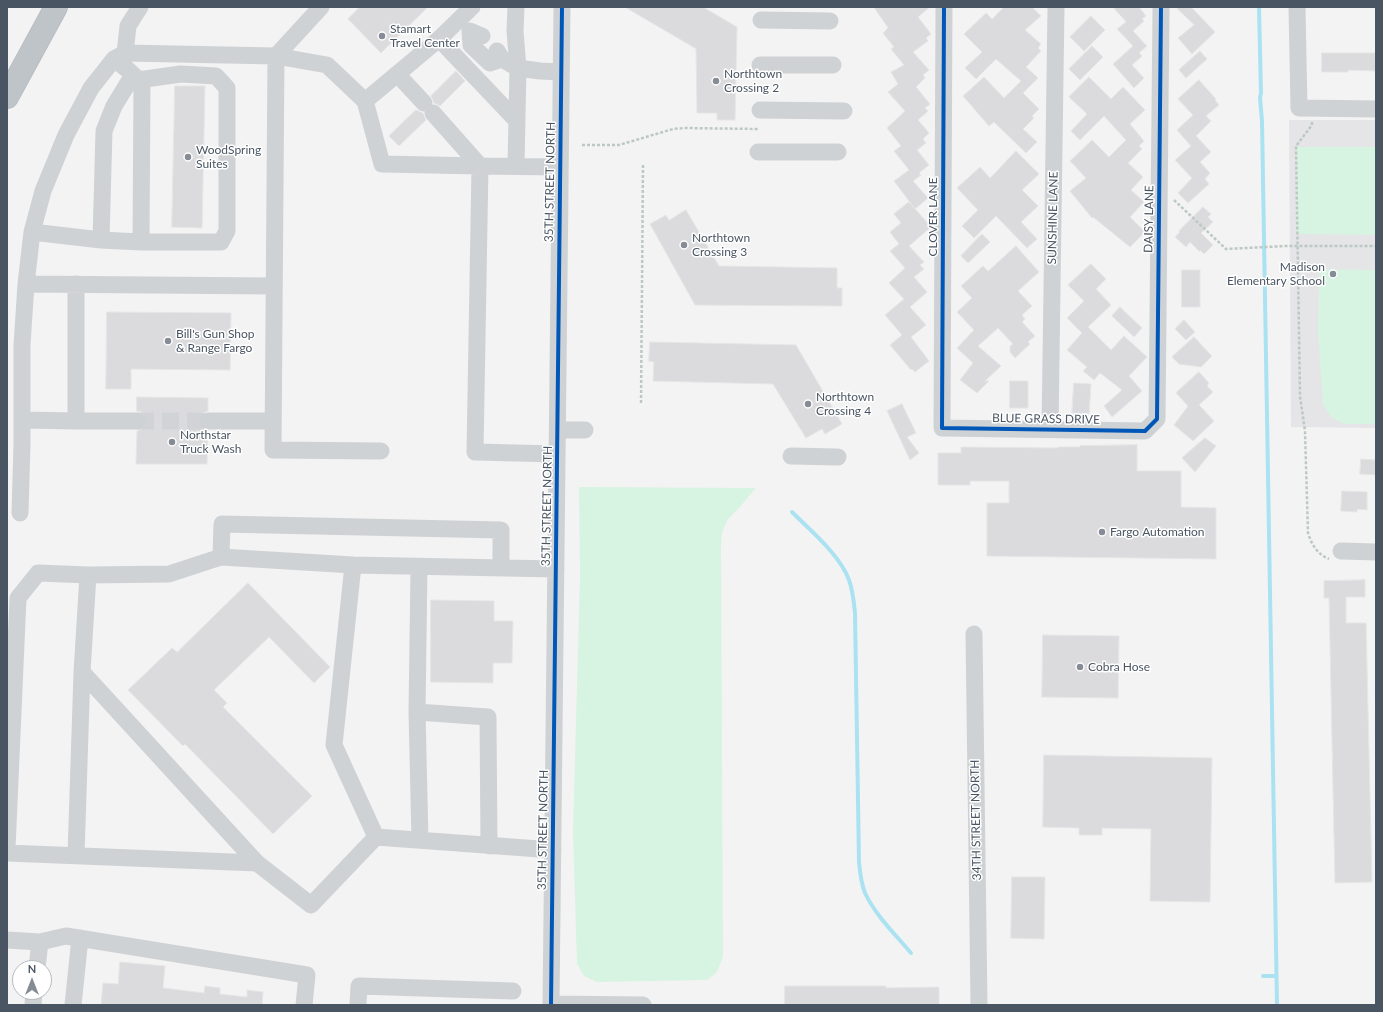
<!DOCTYPE html>
<style>
body{margin:0}
#map{position:relative;width:1383px;height:1012px;overflow:hidden;background:#f4f3f3;font-family:Lato,sans-serif}
canvas{display:block}
.frame{position:absolute;inset:0;border:8px solid #495562;pointer-events:none}
.north{position:absolute;left:12px;top:960px;width:40px;height:40px;box-sizing:border-box;background:#fff;border:1px solid #b6bbc0;border-radius:50%;rotate:0deg;font-size:11px;font-weight:700;line-height:16px;text-align:center;color:#495562}
.north::after{content:'';display:block;margin:auto;width:14px;height:18px;background:#858c95;clip-path:polygon(50% 0,100% 100%,50% 72%,0 100%)}
</style>
<div id="map">
<canvas width="1383" height="1012"></canvas>
<div class="frame"></div>
<div class="north">N</div>
</div>
<script>
const ctx = document.querySelector('canvas').getContext('2d');
ctx.lineJoin = 'round';
function fill(path, color) { ctx.fillStyle = color; ctx.fill(path, 'evenodd'); }
function stroke(path, color, width, dash) { ctx.strokeStyle = color; ctx.lineWidth = width; ctx.lineCap = dash ? 'butt' : 'round'; ctx.setLineDash(dash || []); ctx.stroke(path); }
function drawText(font, color, halo, rows, align = 'center') {
  ctx.font = font + ' Lato,sans-serif'; ctx.lineWidth = 3; ctx.setLineDash([]); ctx.textBaseline = 'middle'; ctx.strokeStyle = halo; ctx.fillStyle = color; for (const [text, x, y, turn = 0] of rows) {
    ctx.save(); ctx.translate(x, y); ctx.rotate((+turn || 0) * Math.PI / 180); ctx.textAlign = isNaN(turn) ? turn : align; if (halo) ctx.strokeText(text, 0, 0); ctx.fillText(text, 0, 0); ctx.restore();
  }
}
const education = new Path2D(`
 M1289,120h87v308l-85,-1z`);
const green = new Path2D(`
 M1297,147h79v88l-80,-1z
 M1319,269l57,1v154h-32l-13,-7 -8,-12 -5,-70z
 M579,487l177,1 -17,20 -11,11 -6,13 -1,15 2,410 -6,15 -10,8 -110,2 -13,-6 -7,-12 -4,-132 7,-256z`);
const stream = new Path2D(`
 M1259,7l2,86 -1,5 2,23 15,884
 M792,512c19,19 48,43 57,68 4,11 5,22 6,33l4,249c1,11 2,21 6,31 11,23 30,41 46,60
 M1263,976h13`);
const building = new Path2D(`
 M360,7h68l-47,46 -33,-34z
 M625,7h78l34,20 -2,93h-18v-7h-20l-1,-64z
 M874,7h56l-12,10 13,17 -5,4 2,3 -15,11 16,18 -6,5 2,3 -9,9 14,17 -5,4 3,3 -10,9 11,13 -6,6 3,4 -9,7 12,15 -10,8 2,2 -8,6 15,17 -13,11 -21,-28 15,-11 -15,-19 7,-5 -14,-18 18,-17 -17,-19 10,-8 -7,-12 13,-7 -13,-16 3,-2 -11,-14 5,-5z
 M1004,7h28l9,9 -16,14 16,14 -3,4 3,3 -15,16 12,11 -15,15 16,16 -7,7 2,2 -11,11 14,13 -11,11 -32,-31 -5,4 -26,-30 21,-19 20,21 17,-17 -25,-22 -20,20 -11,-11 17,-16 -18,-18 22,-21 6,6z
 M1113,7h26l7,9 -4,3 2,2 -11,10 14,15 -8,7 3,3 -10,9 12,13 -10,10 -21,-24 20,-18 -16,-17 9,-7z
 M1176,7h15l24,25 -23,22 -14,-16 16,-13z
 M1091,16l14,14 -21,21 -14,-14z
 M1092,46l11,11 -23,23 -11,-11z
 M1200,51l7,8 -21,19 -7,-8z
 M1322,53h54v18l-28,-1v2h-26z
 M456,71l9,10 -25,25 -6,-3 -3,-7z
 M1089,77l22,22 12,-12 22,23 -15,14 14,17 -5,5 3,3 -14,14 15,14 -12,13 13,12 -14,15 15,15 -15,15 -37,-30 -1,1 -22,-27 16,-13 -16,-17 22,-21 17,17 17,-17 -22,-24 -24,24 -9,-9 16,-17 -18,-17z
 M1199,80l17,19 -1,1 4,5 -13,11 5,5 -15,15 15,16 -11,10 10,11 -5,6 4,5 -21,19 -10,-10 14,-15 -17,-18 16,-14 -14,-16 16,-15 -15,-16z
 M175,86h30l-3,142 -30,-1z
 M416,110l7,3 3,7 -27,26 -10,-10z
 M1016,151l23,23 -17,16 16,16 -17,16 16,17 -10,9 -31,-32 -22,22 -12,-12 16,-16 -21,-22 23,-21 10,11z
 M909,202l22,25 -22,19 15,16 -4,3 4,4 -10,8 13,15 -17,15 16,18 -15,12 18,24 -14,11 -3,-3 -1,1 -21,-25 12,-10 -17,-20 19,-16 -15,-16 16,-15 -15,-17 9,-7 -9,-12 11,-9 -7,-9z
 M1203,207l8,7 -3,3 5,5 -12,11 12,12 -9,9 -4,-4v2l-10,-10 -4,5 -11,-10 5,-5 -1,-1z
 M686,210l33,56 118,2v20h5v18l-147,-1 -45,-81 16,-9 3,5z
 M982,234l8,8 -22,21 -7,-7z
 M1016,246l23,26 -21,19 14,15 -10,9 3,4 -3,3 13,14 -7,6 2,2 -15,14 -5,-6v-6l3,-2 -15,-16 -20,18 23,20 -16,15h4l-12,12 -17,-13 13,-17 -16,-15 17,-18 -17,-18 15,-14 -11,-12 22,-20 5,5z
 M1091,264l15,15 -10,10 15,16 -23,22 23,23 13,-14 23,21 -18,19 13,15 -30,26 -8,-11 18,-16 -22,-17 -6,7 -11,-9 4,-4 -20,-17 15,-17 -15,-15 17,-17 -16,-16z
 M1182,270h18v37h-18z
 M1120,307l22,21 -8,9 -22,-21z
 M107,312l124,1 -1,57 -99,-1v20h-25z
 M1184,320l11,12 -9,8 -11,-11z
 M1194,337l18,19 -11,11 -22,-3 -7,-7z
 M650,342l146,3 46,79 -17,10 -3,-5 -16,9 -33,-54 -120,-3 1,-19 -5,-1z
 M1199,372l10,11 -2,3 6,6 -14,13 15,16 -21,20 -19,-16 14,-19 -12,-13z
 M1010,381h18v27h-18z
 M1074,383l17,1 -2,30 -17,-1z
 M137,397l71,1v13l-5,2 -4,3 -1,5 2,5 3,4 5,1 -1,33h-71l1,-33 5,-2 4,-3 1,-5 -2,-5 -3,-4 -5,-1z
 M902,404l14,29 -9,4 12,16 -9,7 -23,-49z
 M1205,438l11,8 -21,26 -13,-14z
 M1137,445v26h44v36l35,1v51l-229,-3v-53h22v-22h-39v4h-32v-32h23v-6l97,1v-1h22v-1z
 M1361,459l15,1v15l-16,-1z
 M1342,491l25,1v18l-10,-1v3l-16,-1z
 M1365,580v17h-19v26h20l6,259 -37,1 -6,-285h-5v-17z
 M248,583l82,84 -16,16 -45,-46 -55,53 13,13 -4,4 89,89 -39,38 -88,-90 -2,2 -55,-56 44,-42 5,4z
 M431,600l63,1v20h19l-1,42h-19v20l-62,-1z
 M1043,635l76,1 -1,62 -76,-1z
 M1044,755l168,3 -2,144 -60,-1 1,-72 -49,-1v7h-23v-7l-36,-1z
 M1012,877h33l-1,62 -33,-1z
 M120,962l45,4 -2,22 41,5 1,-7 15,2v6l27,3v-7l16,2 -1,13h-161l2,-22 15,1z
 M785,986h101v2l53,-1v18h-154z`);
const minorTunnel = new Path2D(`
 M137,421h71`);
const path = new Path2D(`
 M1312,122v3l-16,21 4,250 5,35 3,102c4,12 9,21 21,26
 M582,145h37l54,-16 11,-1 75,1
 M1174,200l52,49 60,-3h90
 M641,403l2,-238`);
const minor = new Path2D(`
 M321,7l-45,49 -3,394 108,1
 M516,7l-1,24 3,37 22,3 21,1
 M944,7l-2,421 203,3 12,-12 4,-412
 M1297,7l2,101 77,1
 M761,20l69,1
 M482,36l-12,-5 1,14 19,18 12,-4
 M439,39l78,82
 M497,51l5,8 16,9 -2,98
 M125,53l3,-27 12,-19
 M760,65h73
 M397,74l27,29
 M138,80l43,-6 35,2 11,12v143l-6,11h-80
 M365,101l17,63 98,2
 M760,110l84,1
 M433,113l47,53
 M758,152h80
 M32,232l69,8 40,2 1,-159 -14,-13 -14,-11
 M101,240l3,-109 10,-25 19,-31
 M26,284l248,2
 M22,420l54,1v-137
 M76,421h61
 M208,421h65
 M1050,429l6,-422
 M558,430h27
 M557,454l-82,-2 5,-286 80,1
 M791,456l47,1
 M20,513l2,-69v-99l4,-61 6,-52 11,-41 23,-56 25,-47 23,-29 11,-6 151,3 51,9 38,36 74,-62 33,-32
 M1341,551l35,1
 M221,557l1,-33 279,6v38
 M353,565l-19,180 42,92 177,13
 M974,634l5,371
 M82,672l175,191
 M417,712l2,-145
 M420,840l-3,-128 71,5 1,129
 M7,849l11,-251 20,-25 50,2 81,-1 52,-17 132,8 203,4
 M7,853l250,10 54,42 65,-68
 M76,855l6,-183 6,-97
 M7,940l33,2 -3,26
 M40,942l26,-6 241,39 -3,30
 M551,1004l92,1
 M33,1005l1,-13
 M73,1005l7,-67
 M358,1005l1,-19 154,5
 M551,1005l11,-998`);
const highway = new Path2D(`
 M7,97l49,-90`);
const cycleway = new Path2D(`
 M944,7l-2,421 203,3 12,-12 4,-412
 M551,1005l11,-998`);
const markers = [
 [382,36,4,"#858c95"],
 [716,81,4,"#858c95"],
 [188,157,4,"#858c95"],
 [684,245,4,"#858c95"],
 [1333,274,4,"#858c95"],
 [168,341,4,"#858c95"],
 [808,404,4,"#858c95"],
 [172,442,4,"#858c95"],
 [1102,532,4,"#858c95"],
 [1080,667,4,"#858c95"]
];
const poiNames = [
 ["Stamart",390,29],
 ["Travel Center",390,43],
 ["Northtown",724,74],
 ["Crossing 2",724,88],
 ["WoodSpring",196,150],
 ["Suites",196,164],
 ["Northtown",692,238],
 ["Crossing 3",692,252],
 ["Madison",1325,267,"right"],
 ["Elementary School",1325,281,"right"],
 ["Bill's Gun Shop",176,334],
 ["& Range Fargo",176,348],
 ["Northtown",816,397],
 ["Crossing 4",816,411],
 ["Northstar",180,435],
 ["Truck Wash",180,449],
 ["Fargo Automation",1110,532],
 ["Cobra Hose",1088,667]
];
const streetNames = [
 ["35TH STREET NORTH",550,182,-89],
 ["CLOVER LANE",933,217,-90],
 ["SUNSHINE LANE",1053,218,-89],
 ["DAISY LANE",1149,219,-89],
 ["BLUE GRASS DRIVE",1046,419,1],
 ["35TH STREET NORTH",547,506,-89],
 ["34TH STREET NORTH",976,820,-91],
 ["35TH STREET NORTH",543,830,-89]
];
fill(education, '#e5e4e6');
fill(green, '#d7f3e2');
stroke(stream, '#aae2f2', 4);
fill(building, '#dbdbdd');
stroke(building, '#e5e5e6', 1);
stroke(minorTunnel, '#d2d3d6', 17, [17, 8]);
stroke(highway, '#b8bdc3', 24);
stroke(path, '#bcc8c4', 2.5, [3, 2]);
stroke(minor, '#cfd2d4', 17);
stroke(highway, '#bfc4c9', 22);
stroke(cycleway, '#0057b8', 4);
for (const [x, y, r, color] of markers) { const dot = new Path2D(); dot.arc(x, y, r, 0, 2 * Math.PI); ctx.fillStyle = color; ctx.fill(dot); stroke(dot, '#fff', 1.5); }
drawText('12px', '#495562', '#fff', poiNames, 'left');
drawText('12px', '#495562', '#fff', streetNames);
</script>
